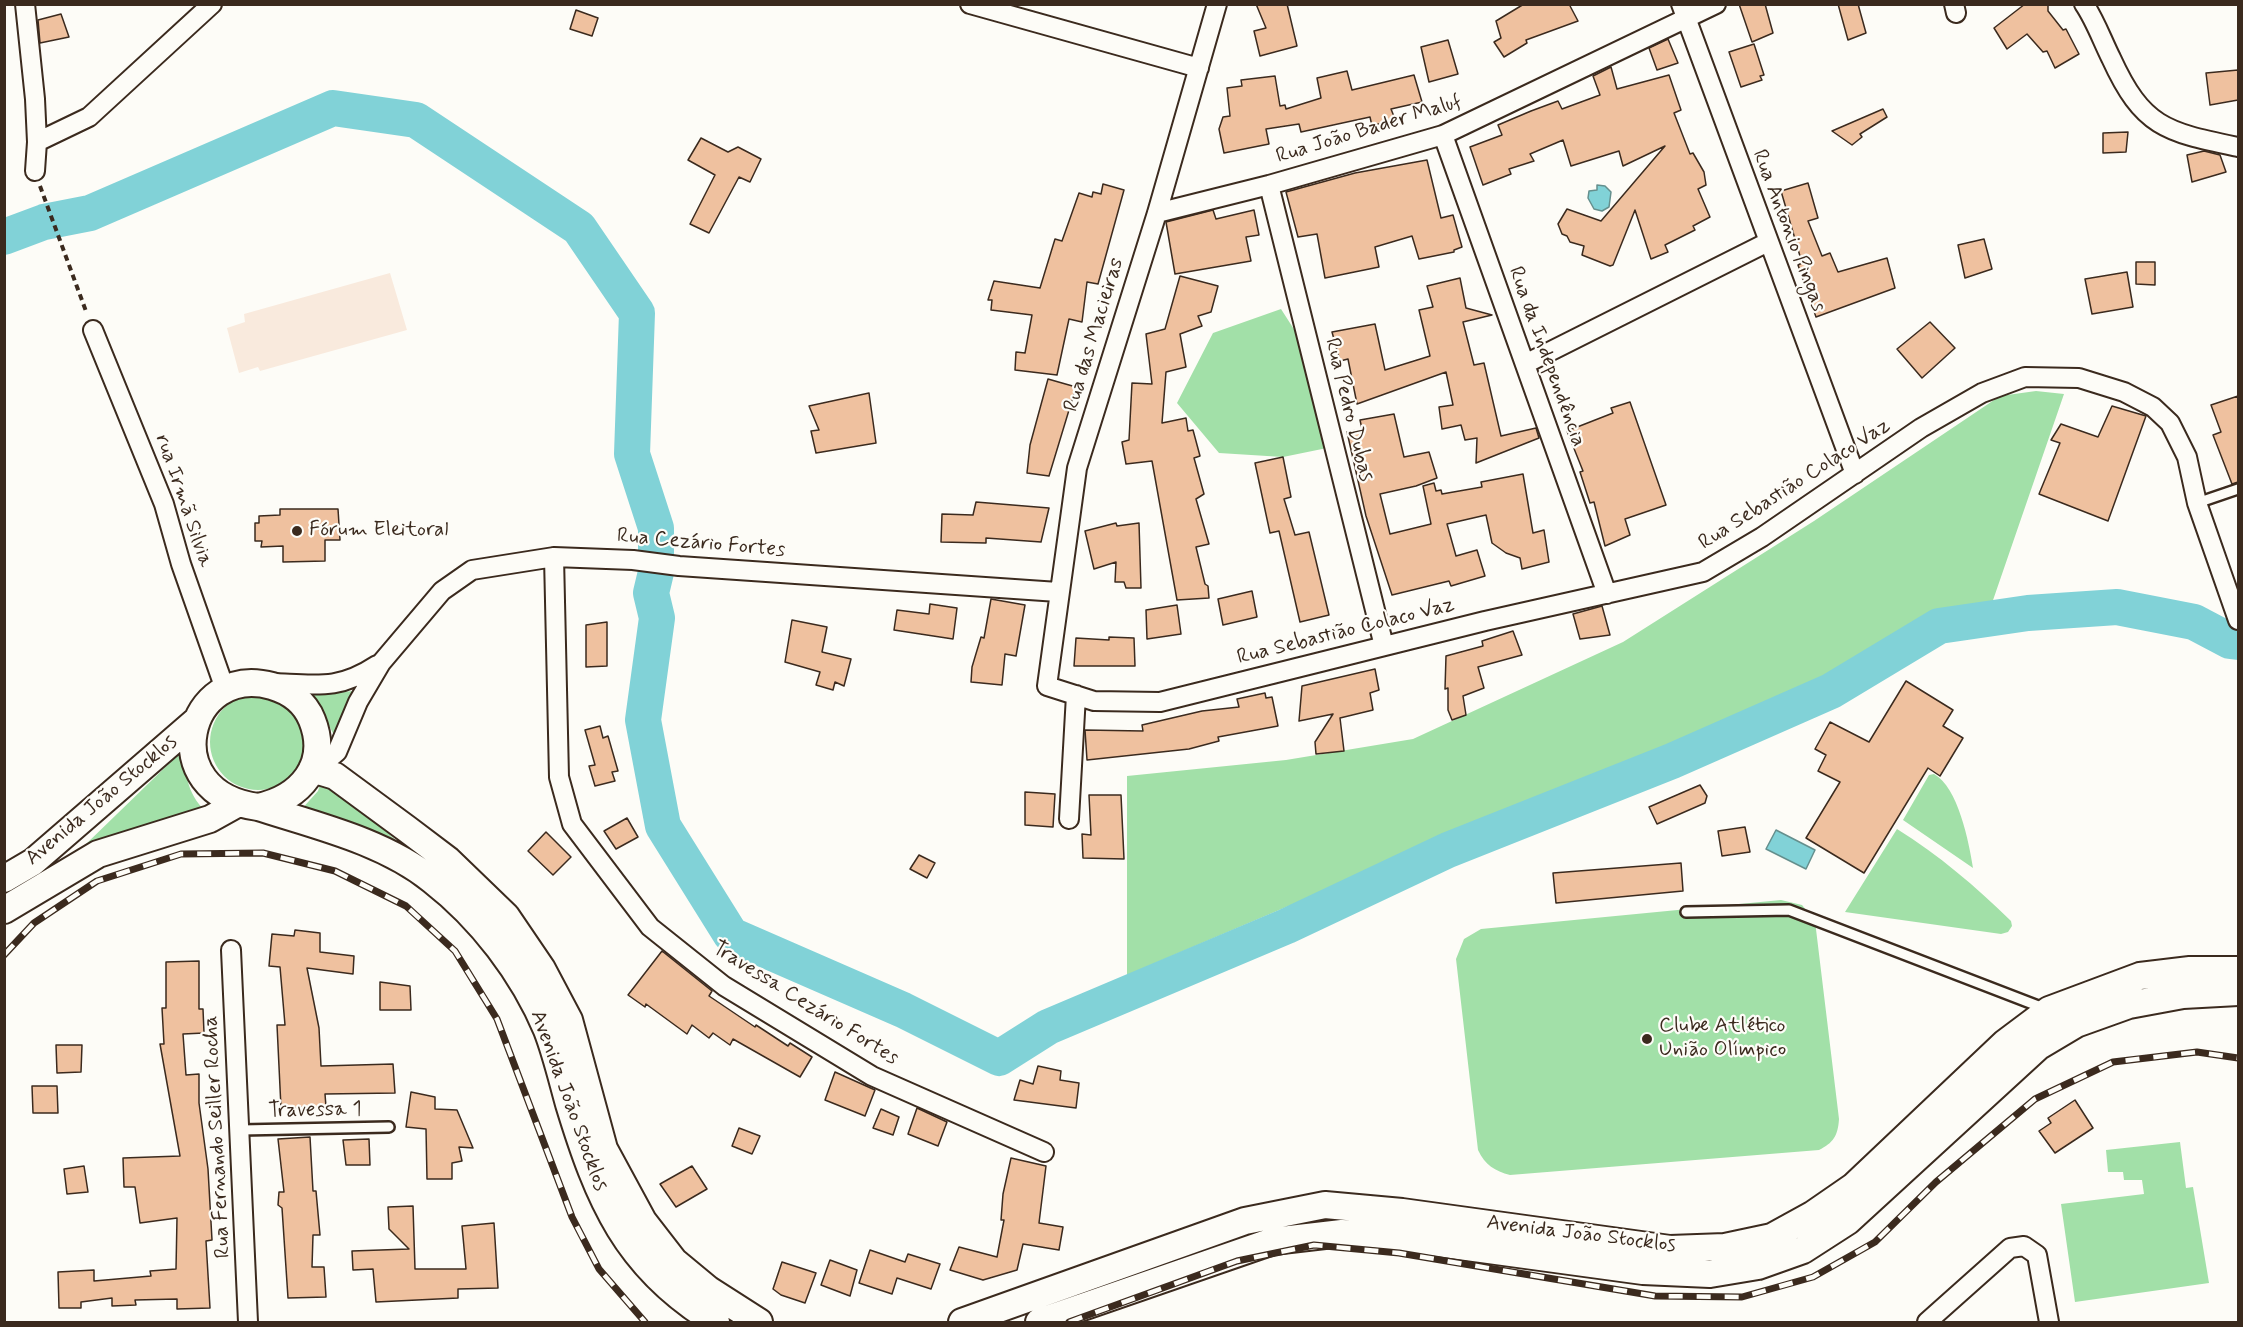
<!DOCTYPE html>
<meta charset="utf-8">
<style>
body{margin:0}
#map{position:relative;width:2243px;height:1327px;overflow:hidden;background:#fdfcf7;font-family:Mynerve,sans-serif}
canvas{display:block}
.frame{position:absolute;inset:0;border:6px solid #3b2a1e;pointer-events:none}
</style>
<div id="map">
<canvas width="2243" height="1327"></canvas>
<div class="frame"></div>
</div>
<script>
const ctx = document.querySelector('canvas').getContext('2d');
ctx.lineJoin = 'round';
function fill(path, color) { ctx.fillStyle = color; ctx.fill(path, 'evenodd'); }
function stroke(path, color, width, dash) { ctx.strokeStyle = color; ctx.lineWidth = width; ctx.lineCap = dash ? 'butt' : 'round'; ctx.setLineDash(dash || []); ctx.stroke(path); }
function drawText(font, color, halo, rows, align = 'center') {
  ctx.font = font + ' Mynerve,sans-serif'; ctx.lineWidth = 4.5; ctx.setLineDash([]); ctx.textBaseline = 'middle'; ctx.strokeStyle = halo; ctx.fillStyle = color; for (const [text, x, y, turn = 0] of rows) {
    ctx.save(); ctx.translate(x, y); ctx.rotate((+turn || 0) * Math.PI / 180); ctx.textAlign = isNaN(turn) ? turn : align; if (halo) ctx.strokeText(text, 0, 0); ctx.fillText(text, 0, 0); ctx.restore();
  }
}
const built = new Path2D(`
 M390,273l17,57 -147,41 -2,-4 -19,6 -12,-45 18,-6 -1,-8z`);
const green = new Path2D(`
 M1281,309l16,25 30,114 -44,9 -64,-4 -42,-50 36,-70z
 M2036,391l28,3 -73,212 -864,369v-199l159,-16 127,-21 210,-97 191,-121 186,-125z
 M354,691l-20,44 -22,-41z
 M210 742a48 48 0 1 1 96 0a48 48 0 1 1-96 0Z
 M184,749c1,27 4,48 25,65l-125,32z
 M1934,774c24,13 35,68 39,94l-70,-48 26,-45z
 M322,778l88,74 -110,-41 18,-20z
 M1897,829c42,26 78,57 114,92l1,5 -4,6 -7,2 -156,-22z
 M1781,900l21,5 13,16 24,198c-1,17 -6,24 -20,31l-309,25c-15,-4 -25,-10 -32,-25l-22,-191 8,-20 17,-10z
 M2180,1142l6,46 7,-1 16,96 -134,19 -14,-98 83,-10 -2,-14h-18l-1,-8h-15l-2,-22z`);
const water = new Path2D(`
 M1597,185l8,1 6,6 -2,15 -7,4 -8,-2 -6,-11 1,-7 8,-1z
 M1776,830l39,20 -9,19 -40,-20z`);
const river = new Path2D(`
 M4,237l40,-15 46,-9 243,-105 83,12 163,108 58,85 -5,141 24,74v44l-5,21 6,25 -14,102 20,106 68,109 172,75 96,48 49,-31 239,-101 161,-76 224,-89 159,-70 108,-65 89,-13 89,-6 77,15 36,19 8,1`);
const building = new Path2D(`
 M1256,4h31l10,42 -37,10 -6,-25 12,-3z
 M1524,4h45l9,17 -52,19 1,3 -23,14 -10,-15 7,-4 -5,-17z
 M1739,4h26l8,29 -21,9z
 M1838,4h20l8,29 -18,7z
 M2025,4h23v7l15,19 3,-1 13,25 -24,14 -8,-17 -4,1 -16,-18 -20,15 -13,-21z
 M576,10l22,8 -6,18 -22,-7z
 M61,14l8,23 -29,6 -2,-23z
 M1668,39l10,24 -21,7 -8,-22z
 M1448,40l10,34 -29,8 -8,-35z
 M1754,44l10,31 -4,1 2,4 -21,7 -12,-35z
 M1611,67l6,22 52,-14 12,35 -7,3 16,41 3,-1 11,19 2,13 -8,4 12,28 -17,9 2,4 -30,15 3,7 -17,7 -16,-49 -22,55 -3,1 -28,-11 2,-9 -14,-4 -3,-6 -5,-2 -4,-10 9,-15 34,12 64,-75 -42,20 -4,-15 -48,15 -8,-26 -33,14 4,7 -25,8 2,5 -28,11 -13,-38 32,-12 -4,-10 33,-14 27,-10 4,8 38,-14 -7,-19z
 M2238,70v30l-28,5 -4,-32z
 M1347,71l5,19 62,-15 8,27 -31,7 4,10 -23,7 -2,-9 -69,15 -2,-8 -33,5 3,15 -45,9 -5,-24 4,-12 7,-1 -3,-28 15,-2 -1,-6 34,-4 5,30 5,-1 1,4 35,-11 -4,-20z
 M1883,109l4,8 -27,17 2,3 -10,8 -20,-14z
 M2128,132l-2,20 -23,1v-20z
 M701,138l27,14 10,-5 23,12 -11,23 -11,-5 -30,56 -19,-9 25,-49 -27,-15z
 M2204,151l16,4 6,17 -34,10 -5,-27z
 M1427,160l14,58 12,-3 9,32 -8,3v2l-35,7 -7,-23 -37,11 4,20 -54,11 -8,-44 -19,3 -12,-45 69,-19z
 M1808,183l10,35 -10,3 14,35 8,-3 8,19 49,-14 8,30 -79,29 -18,-52 4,-2 -21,-72z
 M1103,184l21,6 -26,94 -11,-2 -5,40 -13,-3 -12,56 -42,-5 1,-18 9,1 7,-38 -41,-5 1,-10h-4l6,-19 46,7 15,-49 7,2 17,-48 13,4 1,-5 8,2z
 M1213,210l3,9 38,-9 5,25 -13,2 5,24 -76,13 -9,-52z
 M1984,239l8,30 -27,9 -7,-33z
 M2136,262h19v23l-19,-1z
 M2127,272l6,35 -41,7 -7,-35z
 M1180,276l38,10 -7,26 -13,4 4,10 -22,8 6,33 -20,5 -4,51 24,-5 2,13 5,-1 7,26 -6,2 10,36 -8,5 13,45 -13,3 9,37 3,2 1,12 -32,2 -25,-139 -26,3 -4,-22 7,-2 3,-57 20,1 -6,-50 19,-5z
 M1460,278l6,30 26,7 -29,7 11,43 10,-2 17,73 35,-8 3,10 -63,25 1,-25 -12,2 -4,-15 -19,4 -3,-22 14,-2 -7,-33 -89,32 -9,-45 -8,2 -8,-29 43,-8 10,46 45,-14 -11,-46 14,-3 -6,-21z
 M1930,322l25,26 -33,30 -25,-29z
 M1048,379l28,8 -27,89 -22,-3 3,-28z
 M869,393l7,50 -60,10 -5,-22 8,-1 -10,-24z
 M2238,396v86l-6,2 -19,-49 8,-3 -10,-27z
 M1630,402l36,103 -41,14 5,16 -25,11 -11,-44 -4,1 -10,-31 3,-1 -16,-40 46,-18 -2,-5z
 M2112,406l34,10 -38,105 -69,-27 21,-51 -9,-3 10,-16 37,13z
 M1394,414l10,43 25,-5 8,26 -21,8 -36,8 10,40 41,-10 -8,-38 11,-3 2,8 5,-1 1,4 40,-7 -1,-5 42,-8 10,59 11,-3 5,32 -27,7 -2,-11 -14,-5 -14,-10 -6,-28 -39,9 9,32 21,-6 8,26 -34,10 -2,-5 -57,14 -26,-79 -19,-84 15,-3 -2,-9z
 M1283,457l8,40 -7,2 11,36 14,-3 20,83 -29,7 -21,-91 -9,2 -15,-70z
 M976,502l73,6 -8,34 -55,-4v5l-45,-1 1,-28 31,1z
 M280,509h58l2,31h-15v21l-42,1v-16l-22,1 1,-6h-7v-18h4v-7l21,-1z
 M1116,523l1,3 22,-3 2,65h-15l-2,-6h-9l1,-20 -22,7 -9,-38z
 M1252,591l5,26 -34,8 -5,-26z
 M991,599l34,6 -9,51 -11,-2 -3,31 -31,-3 1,-15 9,-30 3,1z
 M930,604l27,4 -4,31 -59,-9 3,-20 32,4z
 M1177,605l4,29 -34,5 -1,-29z
 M1602,606l8,29 -30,4 -7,-25z
 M792,620l35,7 -5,25 29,7 -7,27 -9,-4 -2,8 -17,-5 4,-13 -35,-10z
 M607,622v44l-21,1v-42z
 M1513,631l9,24 -44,12 6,21 -21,8 3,19 -14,5 -4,-10v-22l-3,1 1,-33 37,-10 -1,-5z
 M1109,637l25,1 1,28h-61l2,-28 33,2z
 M1375,669l4,21 -9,3 3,17 -33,8 4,33 -28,3 -1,-12 18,-28 -34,7 3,-35z
 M1906,681l47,29 -10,16 20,12 -23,38 -12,-8 -64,105 -58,-35 34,-56 -22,-11 8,-16 -11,-6 15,-27 39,20z
 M1265,693l1,5 6,-1 6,29 -60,11 1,4 -30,8 -102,11 -2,-30 58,1 -1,-6 60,-14 37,-4 -2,-8z
 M600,726l3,12 5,-2 10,35 -6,1 3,9 -20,5 -6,-20 6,-1 -10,-35z
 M1700,785l7,11 -2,7 -48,21 -8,-17z
 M1025,792l30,2 -2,33 -28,-2z
 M1089,795h32l3,64 -41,-1 -1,-24 9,1z
 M627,818l11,19 -22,12 -12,-18z
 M1745,827l5,25 -28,4 -4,-25z
 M546,832l25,25 -18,18 -25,-24z
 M919,855l16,8 -8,15 -17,-9z
 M1681,863l2,28 -127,12 -3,-30z
 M295,930l25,3v19l34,4 -1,18 -46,-6 12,60 2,38 72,-2 2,29 -70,1 1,13 -45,1 -4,-83h8l-5,-58 -11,-1 3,-32 22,2z
 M662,951l50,40 -3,5 46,31 1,-2 32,21 2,-3 22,14 -12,20 -67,-38 -3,6 -17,-12 -4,5 -17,-13 -5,9 -41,-30 -1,3 -17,-12z
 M199,961v48h4l1,24 -21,1 3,41 13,-1v29l9,66 4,71 -6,1 4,67 -33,1v-10l-42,1 1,5 -24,1v-8l-31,4v6h-22l-1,-36 36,-2v11l57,-5 -1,-5 26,-2 1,-51 -37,5 -5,-36h-11l-1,-29 57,-2 -20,-112h4l-2,-36h4v-46z
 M380,982l30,4 1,24h-31z
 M56,1045h26l-1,27 -24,1z
 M1038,1066l23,5 -1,9 19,3 -3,25 -62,-8 6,-20 13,4z
 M835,1072l40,18 -10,26 -40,-16z
 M32,1086h25l1,27h-25z
 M411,1092l24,5v12l22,1 16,38 -14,-1 3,14 -10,2v16h-25l-1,-50 -20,-2z
 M2075,1100l18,28 -38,25 -16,-22 12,-8 -3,-5z
 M917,1108l30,14 -9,24 -30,-12z
 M881,1109l18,8 -6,18 -20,-7z
 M739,1128l21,8 -8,18 -20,-8z
 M310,1137l3,54h3l4,44h-7l-1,32h12l2,30 -38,1 -6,-90 -4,-3 1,-13h5l-6,-53z
 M369,1139l1,26h-24l-3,-25z
 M1011,1158l35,8 -7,57 24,4 -4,23 -36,-6 -6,26 -34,10 -33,-10 9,-23 38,10 7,-37h-3l2,-26z
 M84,1166l4,26 -21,2 -3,-25z
 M692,1166l15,23 -31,18 -16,-23z
 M413,1206l2,63h51l-4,-43 32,-3 4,65 -40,1v9l-82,4 -3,-33 -20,1 -1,-19 57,-2 -20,-20 -1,-22z
 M870,1250l35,12 3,-8 32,10 -9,25 -34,-11 -5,16 -33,-11z
 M830,1260l27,10 -7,26 -29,-11z
 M782,1262l34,11 -11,30 -24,-8 -8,-6z`);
const path = new Path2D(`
 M40,186l47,128`);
const service = new Path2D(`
 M2197,503l41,-14
 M1686,912l103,-2 257,99
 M241,1130l148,-3`);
const minor = new Path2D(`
 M25,4l10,95 2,43 -2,29
 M970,4l229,64
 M1217,4l-60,209 -80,255 -30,218 47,15 66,1 325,-81 218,-49 59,-35 159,-109 61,-35 43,-16 54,1 45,14 29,15 17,16 17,34 10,46 41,117
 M1681,4l174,470
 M1954,4l2,9
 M2084,4c11,16 18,36 27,54 32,70 55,74 127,89
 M1443,135l164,459
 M37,142l52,-25 123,-113
 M1269,185l115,461
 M1157,213l112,-28 174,-50 273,-131
 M93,330l71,174 17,60 44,125
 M1525,364l243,-122
 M554,557l5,220 13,47 78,103 74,59 148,90 172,76
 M274,683c44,2 65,7 103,-18
 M314,763l16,-5 7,-6 21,-50 23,-39 61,-72 30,-21 82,-13 79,3 46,6 379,26
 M1069,819l7,-124
 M231,950l17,372
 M1927,1322l83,-74 14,-2 13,9 12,67`);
const secondary = new Path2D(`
 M312,769l23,7 72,53 41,31 58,56 36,53 27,51 35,129 39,72 31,40 35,29 50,32
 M258,807c42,-9 72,-42 54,-87 -7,-18 -23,-29 -40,-34 -85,-24 -119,107 -14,121 59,19 125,34 174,73 49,38 91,93 115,150 9,23 15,49 22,74 29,95 57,164 147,218
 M4,879l29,-17 164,-142
 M4,910l94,-56 112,-35 27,-15
 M962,1322l283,-101 80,-16 77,7 268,37 55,-2 47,-10 40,-22 42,-29 151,-143 44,-33 91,-34 50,-6h48
 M1039,1322l234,-81 69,-8 37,2 264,36 67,3 48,-8 45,-16 45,-29 191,-175 37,-22 53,-19 54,-10 55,-3`);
const rail = new Path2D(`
 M4,955l30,-32 63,-42 84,-27 82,-1 72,18 71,35 49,45 42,68 75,198 27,52 46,53
 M1069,1322l168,-61 77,-16 85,8 256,43 87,1 71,-20 62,-35 61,-60 99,-83 78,-37 84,-10 41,6`);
const markers = [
 [297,531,6,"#3b2a1e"],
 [1647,1039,6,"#3b2a1e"]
];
const streetNames = [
 ["Rua João Bader Maluf",1369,130,-17],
 ["Rua Antonio Pingas",1788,231,69],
 ["Rua das Macieiras",1095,335,-73],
 ["Rua da Independência",1546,357,70],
 ["Rua Pedro Dubas",1348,410,76],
 ["Rua Sebastião Colaco Vaz",1795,485,-33],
 ["rua Irmã Silvia",183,501,71],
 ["Rua Cezário Fortes",701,544,5],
 ["Rua Sebastião Colaco Vaz",1346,632,-14],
 ["Avenida João Stocklos",102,801,-40],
 ["Travessa Cezário Fortes",805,1004,32],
 ["Avenida João Stocklos",568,1101,70],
 ["Travessa 1",315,1111,-1],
 ["Rua Fernando Seiller Rocha",218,1137,-93],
 ["Avenida João Stocklos",1581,1235,7]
];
const poiNames = [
 ["Fórum Eleitoral",309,531],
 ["Clube Atlético",1659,1027],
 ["União Olímpico",1659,1051]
];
fill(built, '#f9eadd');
fill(green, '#a2e0a8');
fill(water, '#81d2d7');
stroke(water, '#658f8d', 1.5);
stroke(river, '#81d2d7', 36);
fill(building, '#efc19f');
stroke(building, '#3b2a1e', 1.5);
stroke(service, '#3b2a1e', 14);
stroke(minor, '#3b2a1e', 22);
stroke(secondary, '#3b2a1e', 30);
stroke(path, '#3b2a1e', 4, [6, 4.5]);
stroke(service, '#fdfcf7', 9);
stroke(minor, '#fdfcf7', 18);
stroke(secondary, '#fdfcf7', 26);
stroke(rail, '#3b2a1e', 7);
stroke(rail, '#fdfcf7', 4.5, [14]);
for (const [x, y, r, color] of markers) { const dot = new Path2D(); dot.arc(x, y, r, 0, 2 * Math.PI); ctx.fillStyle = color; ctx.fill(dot); stroke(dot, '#fdfcf7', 2); }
drawText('21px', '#3b2a1e', '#fdfcf7', streetNames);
drawText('21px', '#3b2a1e', '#fdfcf7', poiNames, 'left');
</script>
